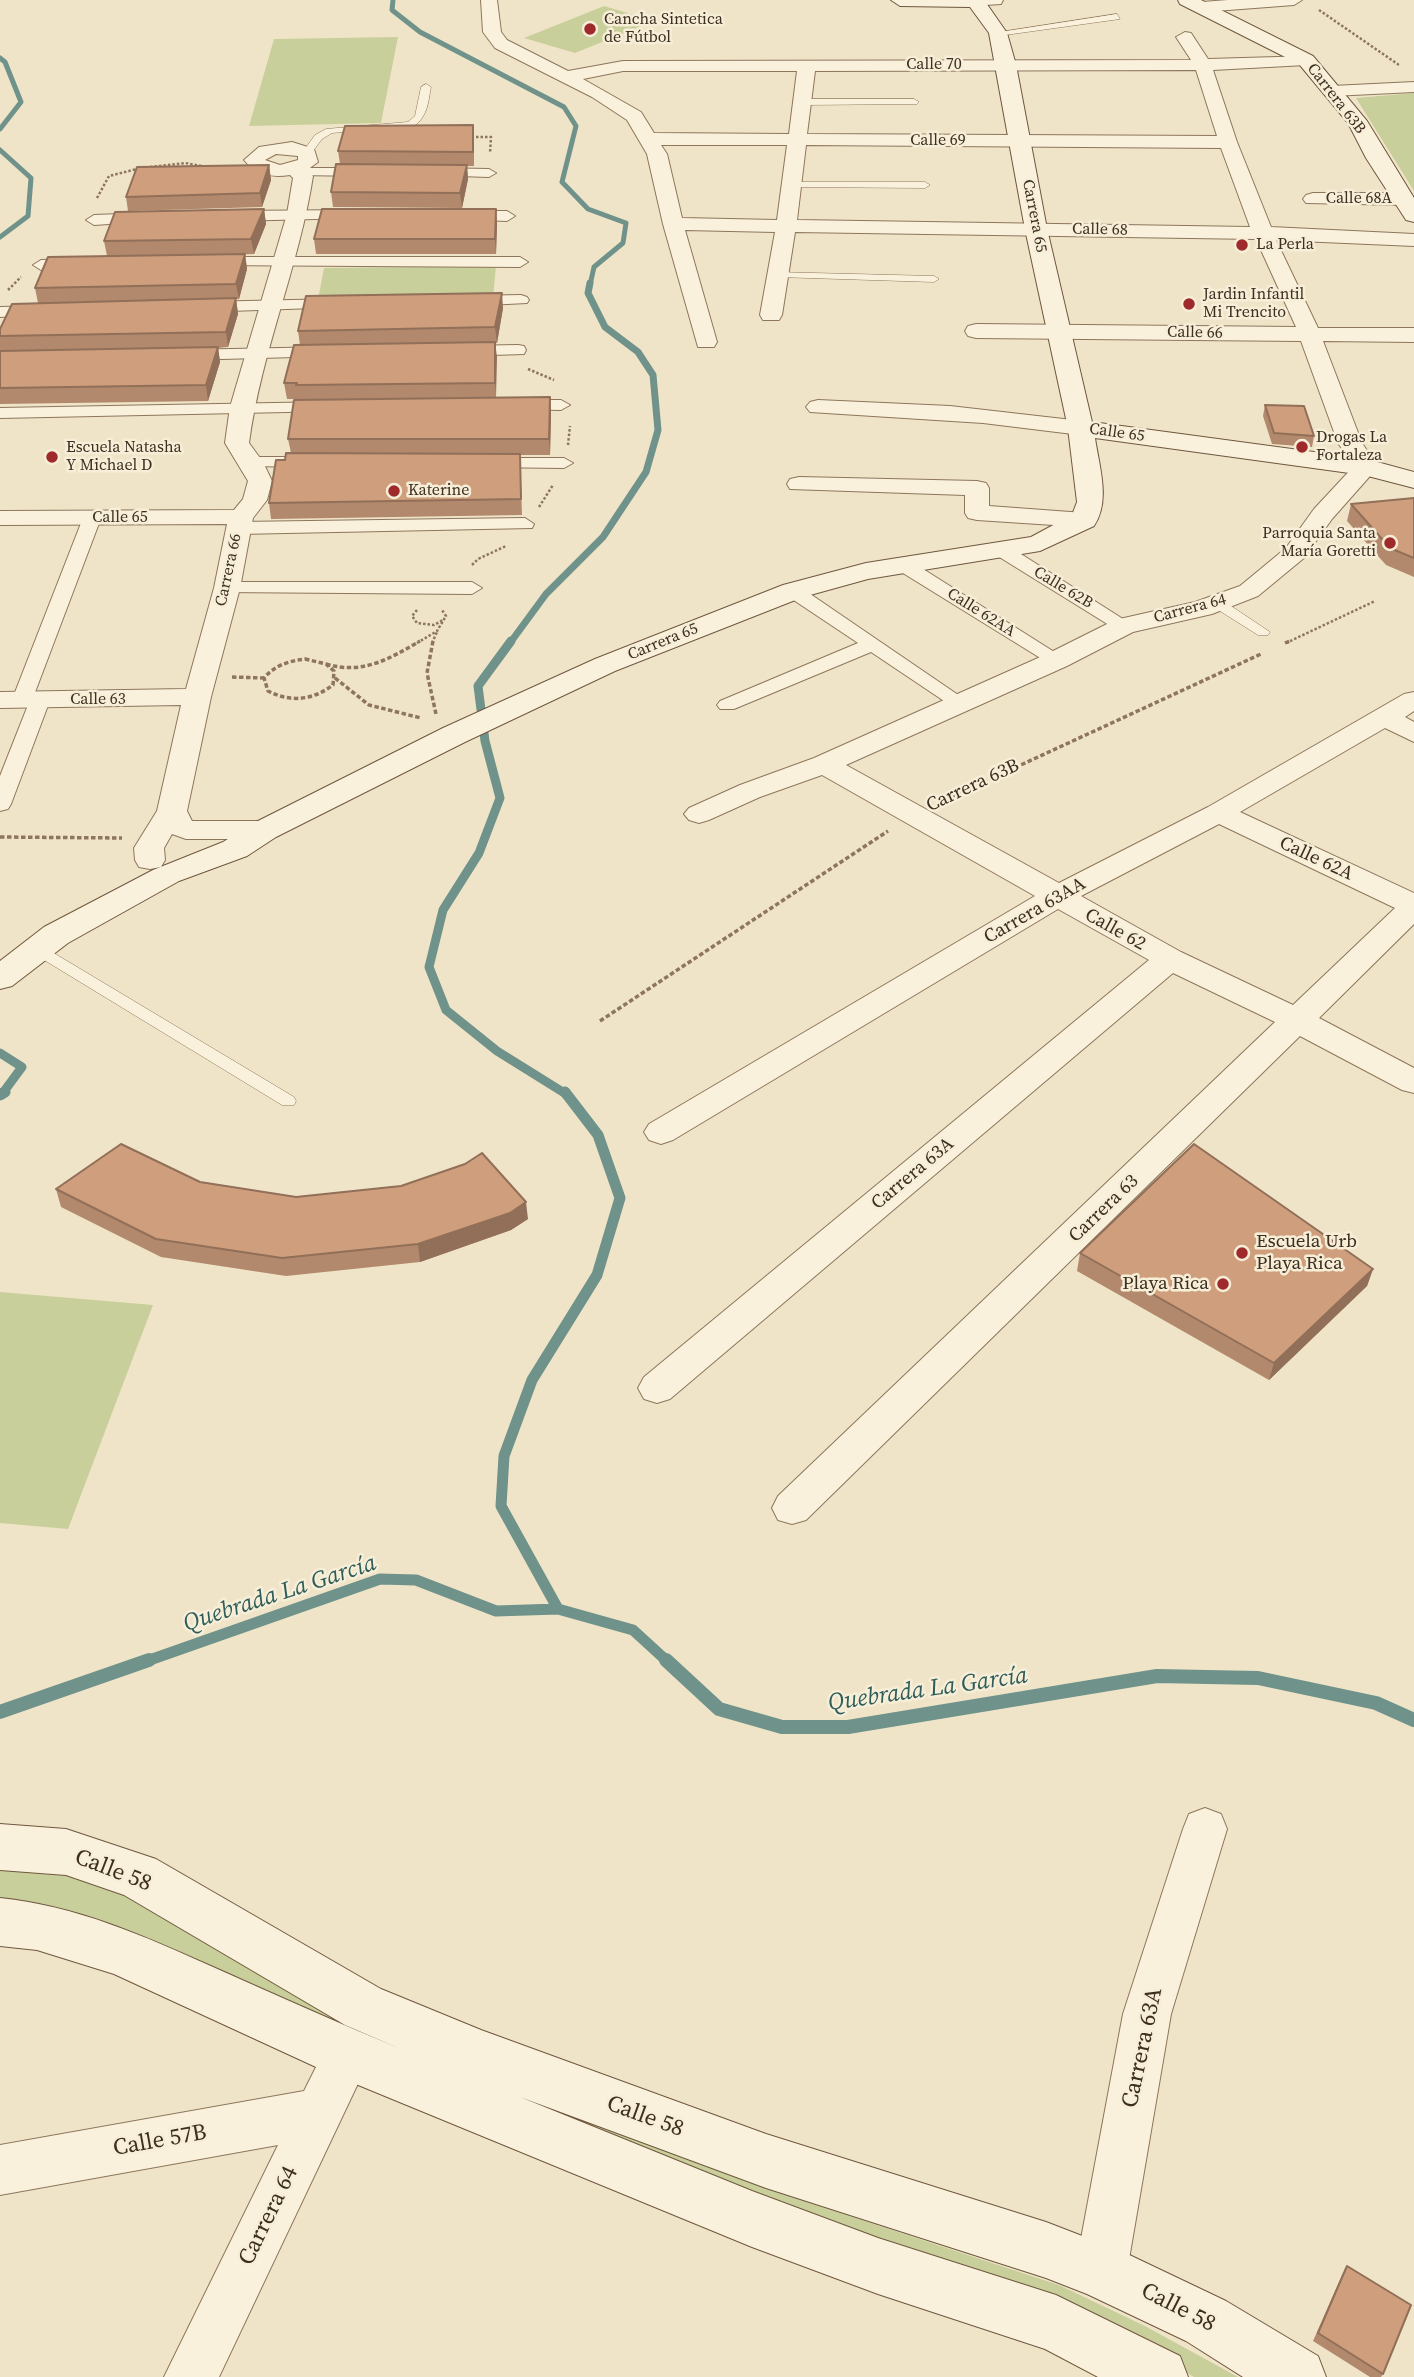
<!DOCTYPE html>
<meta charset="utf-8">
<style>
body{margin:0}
canvas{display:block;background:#f0e4c8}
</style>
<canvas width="1414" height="2377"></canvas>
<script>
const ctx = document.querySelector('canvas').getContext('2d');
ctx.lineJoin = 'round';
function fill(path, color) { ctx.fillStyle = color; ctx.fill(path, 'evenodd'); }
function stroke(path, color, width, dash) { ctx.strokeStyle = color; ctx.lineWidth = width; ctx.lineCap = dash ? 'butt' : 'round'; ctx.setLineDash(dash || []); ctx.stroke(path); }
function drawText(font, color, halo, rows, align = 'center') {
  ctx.font = font + ' "Source Serif 4",serif'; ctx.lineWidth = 5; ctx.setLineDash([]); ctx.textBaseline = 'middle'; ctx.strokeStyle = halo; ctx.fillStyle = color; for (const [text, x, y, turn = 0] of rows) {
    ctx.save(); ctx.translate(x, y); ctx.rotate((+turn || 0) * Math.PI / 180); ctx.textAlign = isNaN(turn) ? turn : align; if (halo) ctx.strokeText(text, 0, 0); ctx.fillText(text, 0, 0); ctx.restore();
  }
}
const green = new Path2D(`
 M604,6l50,15 -79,32 -51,-15z
 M398,37l-17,86 -132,3 25,-87z
 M1414,93v98l-58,-93z
 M496,266l-3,31 -175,3 6,-32z
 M0,1292l153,13 -85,224 -68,-6z
 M0,1864l58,5 49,16 691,314 261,86 86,41 93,51h-44l-68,-39 -1126,-434z`);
const streamFar4 = new Path2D(`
 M393,0l-1,10 28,22 144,75 12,19 -14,56 26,27 38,14 -3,20 -29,24 -4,18
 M0,58l5,4 16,40 -21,27
 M0,150l31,28 -3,38 -28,21`);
const streamFar3 = new Path2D(`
 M510,643l36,-49 57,-57 43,-65 12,-42 -5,-55 -15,-23 -33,-25 -17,-34 2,-10`);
const streamFar2 = new Path2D(`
 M511,641l-33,45 7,55 15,57 -21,55 -36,57 -14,57 17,43 51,41 69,43
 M0,1053l22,14 -20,27`);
const streamFar1 = new Path2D(`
 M0,1095l5,-3
 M558,1609l-57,-103 3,-50 28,-76 65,-105 23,-77 -22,-63 -33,-43
 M144,1662l236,-83 36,1 80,31 62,-2 75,21 35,32`);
const stream = new Path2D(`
 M666,1660l53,49 63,18h66l309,-51 101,2 118,25 38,17
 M0,1712l149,-52`);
const pathFar1 = new Path2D(`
 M1319,10l80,55
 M467,137h24l-1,16
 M150,167l35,-4 22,4
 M97,198l12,-22 32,-8
 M8,290l13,-13
 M528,369l26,11
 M568,445l2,-19
 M539,507l14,-22
 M472,565l6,-6 28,-13
 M417,610l-5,6 5,7 17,2 9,-5
 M417,643l20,-12 9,-15 -4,-6
 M432,643l5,-11
 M1286,643l89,-42`);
const path = new Path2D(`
 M433,641l-6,32 9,41
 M1285,643l5,-2
 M305,659l21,5 8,7 -1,14c-20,15 -42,18 -65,6l-4,-13c11,-13 25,-17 41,-19z
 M326,664c37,11 63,-5 94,-23
 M232,677l32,1
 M335,678l34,27 52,13
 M945,800l316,-146
 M0,837l122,1
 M600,1021l288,-190`);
const service = new Path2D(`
 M1117,14l3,5 -122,17 -4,-3z
 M426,84l5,3c-3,15 -3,29 -17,39l-82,7 -10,6 -12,16 -8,-2 13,-18 11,-6 82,-7 7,-6 6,-29z
 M914,99l5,3 -2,2 -115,1 -5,-3 5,-3z
 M787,182h138l5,3 -5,3 -135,-1 -3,-1z
 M773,272l161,4 5,3 -5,3 -157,-5 -5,-3z
 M1217,599l5,1 48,32 -2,3h-10l-46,-29 -2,-3z
 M37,943l257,154 2,4 -2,4h-12l-251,-153 -2,-4 2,-4z`);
const pedestrian = new Path2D(`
 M299,168h69l7,4 -7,4 -74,-1 -2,-3z
 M431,168l58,1 7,4 -7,4 -63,-2 -2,-3z
 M355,210l8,5 -3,3 -131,3 -8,-5 8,-5z
 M460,211h47l8,5 -8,5 -52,-2 -3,-3z
 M148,213l8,5 -3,3 -59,4 -8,-5 8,-5z
 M211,257h309l8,5 -8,5 -315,-2 -2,-3 2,-3z
 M81,259l8,5 -2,3 -46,3 -8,-5 8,-5z
 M521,295l6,2 2,3 -2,3 -60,3 -8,-5 8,-5z
 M338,299l8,5 -2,3 -143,5 -8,-5 8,-5z
 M44,306l8,5 -2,3 -50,3v-10z
 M518,345l6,1 2,4 -2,4 -63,2 -8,-5 8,-5z
 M328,347l8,5 -2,4 -150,4 -8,-5 8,-5z
 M514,400h47l9,5 -9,5 -53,-1 -3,-4 3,-4z
 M329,402l6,1 3,4 -3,4 -335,7v-10z
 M251,457h61l9,5 -9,5 -67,-1 -3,-4z
 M487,458h77l9,5 -9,5 -83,-1 -3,-4z
 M92,512l9,6 -67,177 13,1 3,4 -39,104 -3,5 -8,2v-35l28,-71 -13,-1 -3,-4 71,-182z
 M525,518l9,6 -2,4 -294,6 -9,-6 9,-6z
 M1003,545l7,2 124,79 -3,4h-14l-121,-75 -2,-4z
 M905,560l7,2 155,98 -3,4h-14l-152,-94 -3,-4 3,-4z
 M227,582h245l10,6 -10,6 -252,-2 -3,-4 3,-4z
 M793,585l7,2 170,116 -3,4h-14l-82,-55 -137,57h-14l-3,-4 3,-4 138,-58 -72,-48 -3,-4 3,-4z`);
const minor = new Path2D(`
 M481,0h16l4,32 6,8 61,31 55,-10 568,-1 -15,-23 9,-5 6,1 17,26 104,-3 3,4 -3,4 -6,1 -93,5 24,72 34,85 143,7v12l-138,-6 42,88h96v14l-91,-1 39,102 16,24 -46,52 -28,39 -46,38 -46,18 -79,18 -66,34 -221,99 213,118 149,-76 196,-113 10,-2v19l-9,6 9,5v20l-29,-14 -145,84 174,81v31l-95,94 95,50v25l-12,-3 -102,-54 -494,484 -14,4 -14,-4 -6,-12 6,-12 497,-474 -102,-49 -503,426 -13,4 -13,-4 -6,-11 6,-11 505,-417 -91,-51 -385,231 -12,4 -12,-4 -5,-8 5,-8 386,-228 -213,-121 -62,22 -51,23 -10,3 -10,-3 -5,-6 5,-6 51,-23 74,-27 233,-104 68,-34 80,-18 45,-16 46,-38 28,-39 40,-43 -16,-23 -37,-102 -325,-3 -8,-2 -3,-5 3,-5 8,-2 320,3 -40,-88 -461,-7 -13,83 -3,5h-16l-3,-5 15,-83 -90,-2 32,112 -3,5h-16l-35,-123 -16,-70 -20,-34 -35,-23 -97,-49 -12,-16zM1196,70l21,66 -410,-2 8,-63zM623,71h174l-8,63 -135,-1 -13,-21 -58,-33zM661,145h126l-10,75 -95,-2 -15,-64zM806,145l415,3 29,79 -453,-7zM1219,824l176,84 -102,97 -112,-53 -100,-56z
 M969,0h34l-2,4 -31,2z
 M1228,0h74l-8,5 -92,7 -8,-5 8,-5z
 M1414,82v10l-82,4 -9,-5 9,-5z
 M292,142l22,7 4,13 -11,8 6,6c-14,91 -52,176 -64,267l14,19 9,19 -5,19 -14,18 -13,70 -29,109 -24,114 5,10h73l10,3 5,6 -5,6 -10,3h-79l-14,-5 -8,14 1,12 -4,7 -11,2 -11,-2 -4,-7 -1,-12 23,-37 24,-106 -181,3v-16l186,-3 28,-101 13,-64 -227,1v-14l234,-1 9,-11 5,-18 -23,-38 5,-36 57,-193 6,-36 -3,-3c-18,3 -34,0 -46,-15l15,-13zM276,154l22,2v4l-18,5 -15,-5z
 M1313,193h92l7,2 2,5 -9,5 -99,-2 -3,-4 3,-4z
 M818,400l132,6 131,15 8,2 4,5 -4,5 -8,2 -98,-12 -173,-11 -4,-5 4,-5z
 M799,477l178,4 9,2 3,5v18l95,7 9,2 3,5 -3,5 -9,2 -107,-7 -9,-2 -3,-5v-18l-175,-6 -3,-5 3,-5z
 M1205,1808l16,6 6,15 -56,185 -44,257 -8,18 -18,8 -18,-8 -8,-18 48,-257 60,-185 6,-15z
 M348,2030l17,7 7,17 -153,323h-55l114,-232 -278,50v-50l304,-54 27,-54z`);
const secondary = new Path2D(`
 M891,0h93l23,33 9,32 31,164 45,193 274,37 48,13v16l-50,-13 -269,-37c4,28 16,63 -1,88l-54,25 -172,28 -65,18 -188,74 -150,71 -189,95 -29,19 -68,25 -111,62 -56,43 -12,3v-28l44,-34 109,-57 70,-28 31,-19 189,-95 152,-69 188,-74 83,-22 165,-26 41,-22 5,-13 -9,-74 -43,-199 -36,-196 -19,-26 -70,-1z
 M1178,0h23l112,56 54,65 47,77v24l-8,-2 -40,-62 -18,-35 -49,-59 -119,-60z
 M0,1824l66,5 90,30 225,130 100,41 285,104 280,88 75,29 105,50 92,55 8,21h-83l-57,-36 -99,-47 -41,-16 -280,-90 -246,-91 232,94 126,47 178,57 124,61 8,21h-90l-53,-28 -167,-55 -126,-47 -423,-174 -215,-99 -77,-24 -37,-4v-48c77,8 144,38 213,69 63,28 125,56 188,82l-56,-24 -221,-130 -58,-20 -66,-5z`);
const wall = new Path2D(`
 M474,139v27h-7l1,13 -6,29 -129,-1 -2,-15 9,-28 -2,-13z
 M269,165l2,15 -9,27 -134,4 -2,-14z
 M264,209l2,15 -12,30 -147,2 -3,-15z
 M496,209l1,15 -1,30h-180l-2,-15z
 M245,254l2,15 -8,30h-3l2,15 -10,33 -10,1 2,14 -12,39 -208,3v-75l38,-26 -3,-15z
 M503,308l-6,35h-2l1,55 54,-1 1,16 -1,42h-30l2,60 -251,4 -2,-16 16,-43 6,-7 -3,-14 10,-39v-1h-11l-3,-16 16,-38 -2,-14z
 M1265,405l49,31 -2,11 -40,-3 -9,-28z
 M1414,498v79l-28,-12 -39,-44 4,-17z
 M200,1182l96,15 232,22 -17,11 -91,32 -134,14 -125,-19 -100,-50 -5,-18z
 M1080,1253l293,16 -6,17 -98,94 -192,-109z
 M1347,2266l36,108 -2,3h-11l-57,-36 29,-66z`);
const shadedWall = new Path2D(`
 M269,165l2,15 -9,27 -2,-14z
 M467,165l1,14 -6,29 -2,-15z
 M264,209l2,15 -12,30 -3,-15z
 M496,209l1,15 -1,30 -1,-15z
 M245,254l2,15 -8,30 -3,-15z
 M502,293l1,15 -6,35 -2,-16z
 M236,298l2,16 -10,33 -2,-15z
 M495,342l2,15 -1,41 -1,-15z
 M218,347l2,15 -12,39 -2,-16z
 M550,397l1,16 -1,42 -1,-16z
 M526,1202l2,17 -17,11 -91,32 -2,-18z
 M1373,1269l-6,17 -98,94 5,-17z`);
const building = new Path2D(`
 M473,125v27l-135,-1 7,-25z
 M336,164l131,1 -7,28 -129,-1z
 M269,165l-9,28 -134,4 11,-30z
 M264,209l-13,30 -147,2 11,-29z
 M322,209h174l-1,30h-181z
 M245,254l-9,30 -201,4 13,-31z
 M502,293l-7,34 -197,4 8,-35z
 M236,298l-10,34 -226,4v-7l12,-25z
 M495,342v41l-199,2 1,-2h-13l10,-38z
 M218,347l-12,38 -206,3v-37z
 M550,397l-1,42h-261l6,-39z
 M1265,405l39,1 10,30 -40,-3z
 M286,453l234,1 1,45 -252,4 7,-43h9z
 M1414,498v60l-24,-10 -39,-44z
 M121,1144l79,38 96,15 105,-11 64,-22 17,-11 44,49 -16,11 -92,31 -136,14 -126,-19 -100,-50z
 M1194,1144l179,125 -99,94 -194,-110z
 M1347,2266l64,39 -28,69 -65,-41z`);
const markers = [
 [590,29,7,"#9e2a2b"],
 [1242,245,7,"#9e2a2b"],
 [1189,304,7,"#9e2a2b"],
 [1302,447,7,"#9e2a2b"],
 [52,457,7,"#9e2a2b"],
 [394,491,7,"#9e2a2b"],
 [1390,543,7,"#9e2a2b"],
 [1242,1253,7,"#9e2a2b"],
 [1223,1284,7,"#9e2a2b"]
];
const farPoinames = [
 ["Cancha Sintetica",604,20],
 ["de Fútbol",604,38],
 ["La Perla",1256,245],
 ["Jardin Infantil",1203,295],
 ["Mi Trencito",1203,313],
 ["Drogas La",1316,438],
 ["Fortaleza",1316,456],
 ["Escuela Natasha",66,448],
 ["Y Michael D",66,466],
 ["Katerine",408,491],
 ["Parroquia Santa",1376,534,"right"],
 ["María Goretti",1376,552,"right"]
];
const farStreetnames = [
 ["Calle 70",934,65],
 ["Carrera 63B",1336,99,52],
 ["Calle 69",938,141],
 ["Calle 68A",1359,199],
 ["Carrera 65",1034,216,79],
 ["Calle 68",1100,230,1],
 ["Calle 66",1195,333,1],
 ["Calle 65",1117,433,8],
 ["Calle 65",120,518],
 ["Carrera 66",229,570,-78],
 ["Calle 62B",1063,588,31],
 ["Carrera 64",1190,609,-15],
 ["Calle 62AA",981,613,32],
 ["Carrera 65",663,642,-22],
 ["Calle 63",98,700]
];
const streetNames = [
 ["Carrera 63B",973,786,-25],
 ["Calle 62A",1316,859,25],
 ["Carrera 63AA",1035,911,-30],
 ["Calle 62",1115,930,29],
 ["Carrera 63A",913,1174,-40],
 ["Carrera 63",1104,1209,-44]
];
const poiNames = [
 ["Escuela Urb",1256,1242],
 ["Playa Rica",1256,1264],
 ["Playa Rica",1209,1284,"right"]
];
const nearStreetnames = [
 ["Calle 58",113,1871,21],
 ["Carrera 63A",1143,2048,-78],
 ["Calle 58",645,2117,20],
 ["Calle 57B",160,2141,-10],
 ["Carrera 64",269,2216,-64],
 ["Calle 58",1178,2308,27]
];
const nearWaternames = [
 ["Quebrada La García",280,1594,-18],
 ["Quebrada La García",928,1690,-8]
];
fill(green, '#c9cf9b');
stroke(streamFar4, '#6f938a', 5);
stroke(streamFar3, '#6f938a', 7);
stroke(streamFar2, '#6f938a', 9);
stroke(streamFar1, '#6f938a', 11);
stroke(stream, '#6f938a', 14);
stroke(service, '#8d765c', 1);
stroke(pedestrian, '#8d765c', 2);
stroke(minor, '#8d765c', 2);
stroke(secondary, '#6f573f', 2);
stroke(pathFar1, '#8d765c', 2.5, [2.5, 2]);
stroke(path, '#8d765c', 3.5, [4.5, 2.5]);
fill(service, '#faf1dc');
fill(pedestrian, '#faf1dc');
fill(minor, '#faf1dc');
fill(secondary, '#faf1dc');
fill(wall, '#b2896c');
fill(shadedWall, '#916f58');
fill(building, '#cf9f7d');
stroke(building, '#916f58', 2);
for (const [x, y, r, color] of markers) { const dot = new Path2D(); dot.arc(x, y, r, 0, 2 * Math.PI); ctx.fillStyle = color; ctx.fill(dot); stroke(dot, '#f7eed8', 2.5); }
drawText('16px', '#3d2e20', '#f7eed8', farPoinames, 'left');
drawText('16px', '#3d2e20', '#f7eed8', farStreetnames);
drawText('19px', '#3d2e20', '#f7eed8', streetNames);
drawText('19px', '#3d2e20', '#f7eed8', poiNames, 'left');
drawText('23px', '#3d2e20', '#f7eed8', nearStreetnames);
drawText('italic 24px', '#2f5d5a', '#f7eed8', nearWaternames);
</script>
